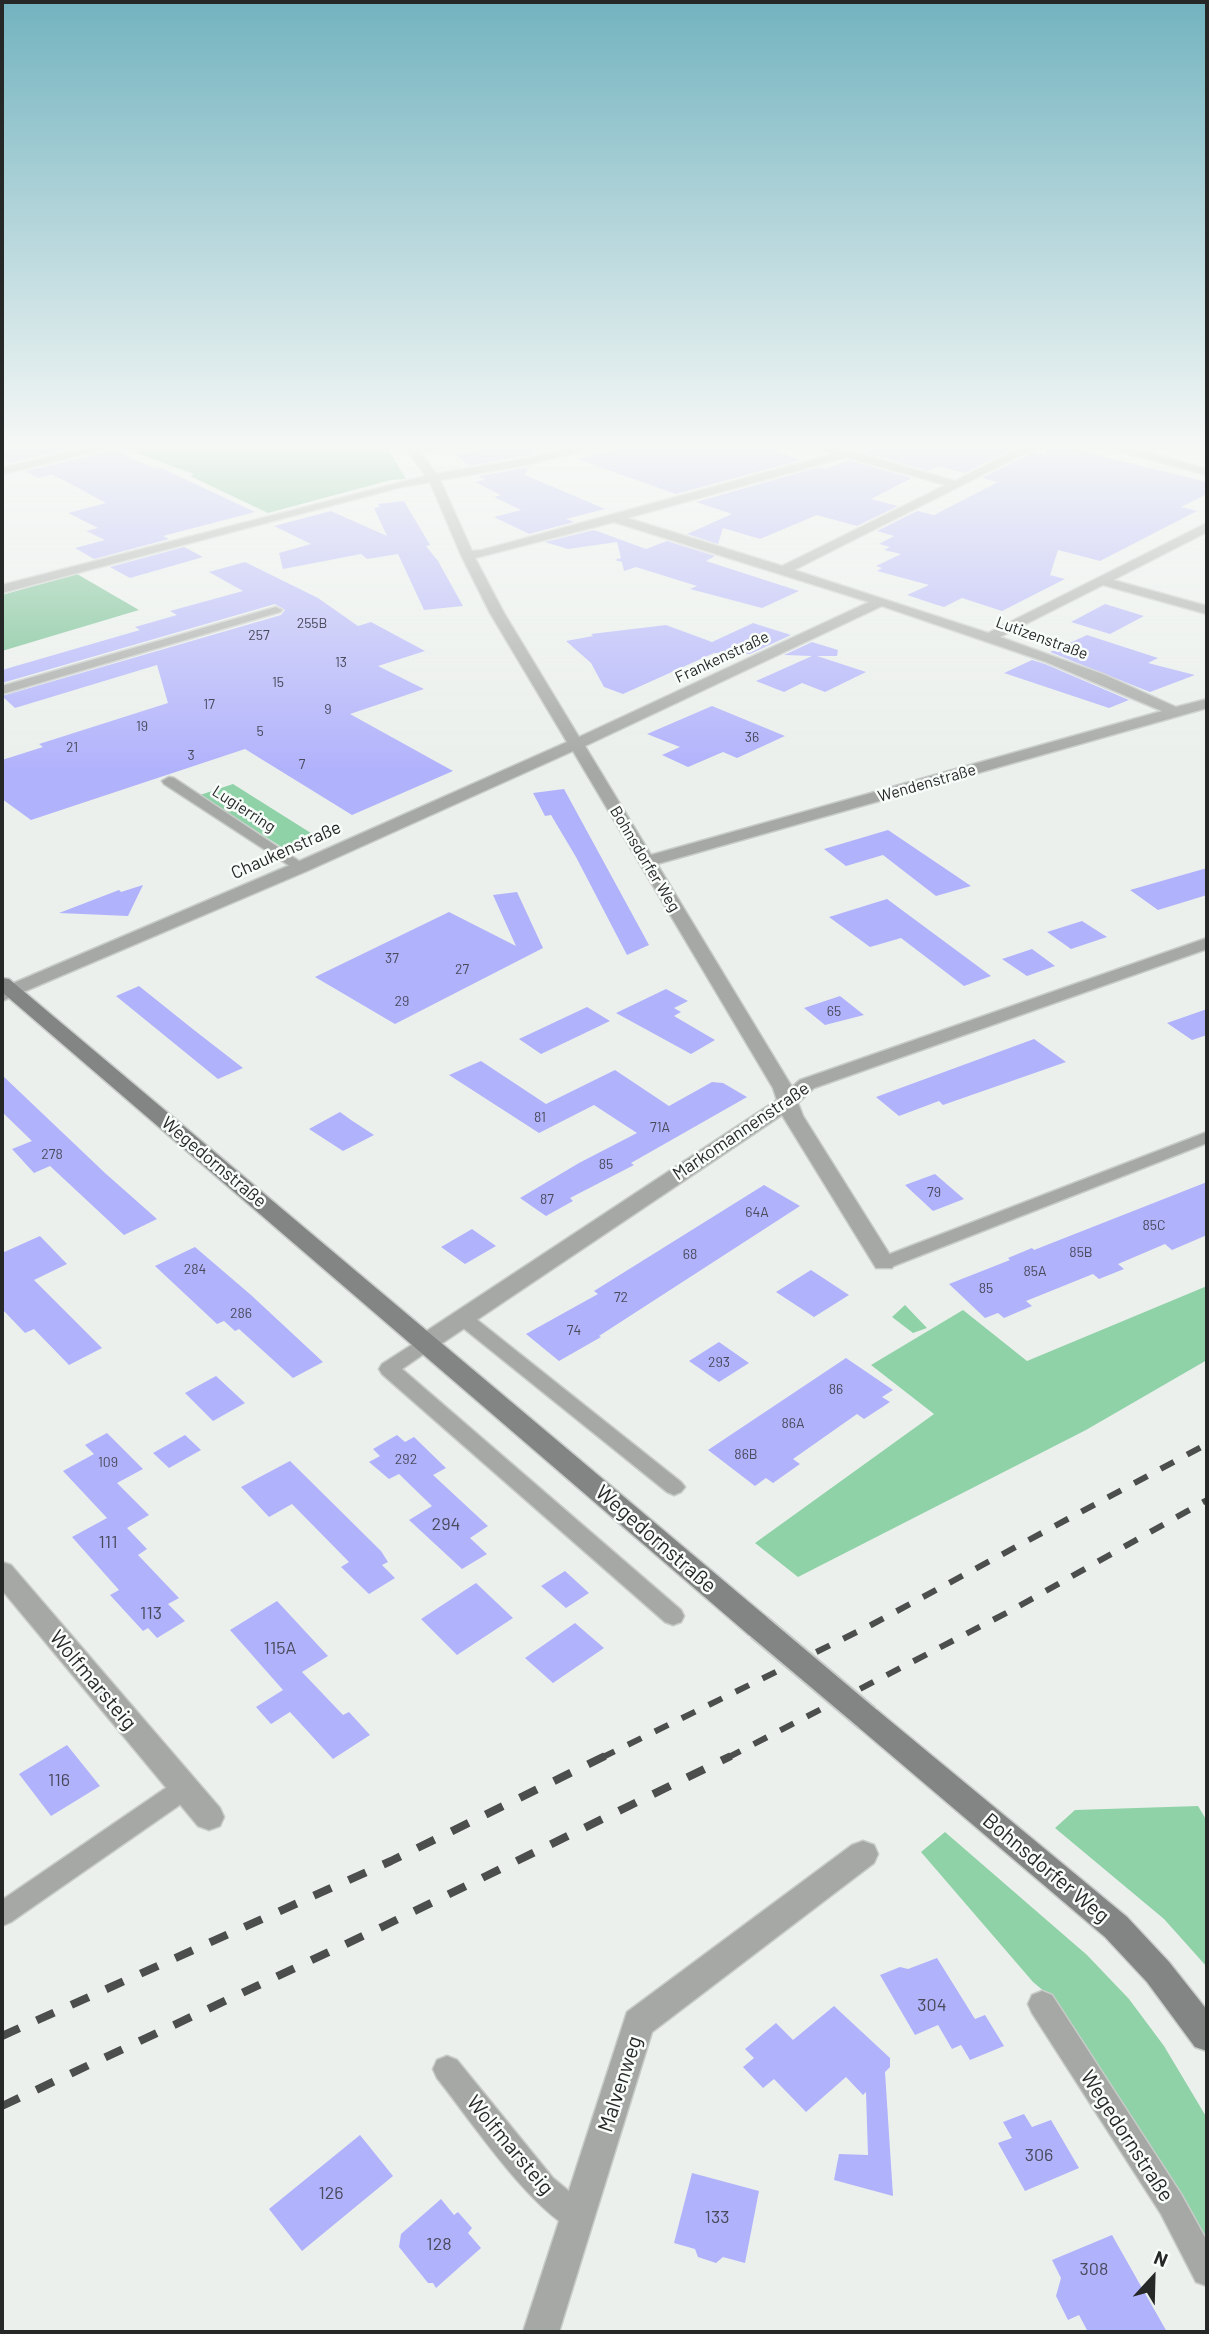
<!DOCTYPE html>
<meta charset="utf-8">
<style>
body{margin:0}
#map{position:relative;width:1209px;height:2334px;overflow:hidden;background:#ebf0ec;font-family:Barlow,sans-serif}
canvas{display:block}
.frame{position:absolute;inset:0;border:4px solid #262827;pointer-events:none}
.north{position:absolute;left:1118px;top:2243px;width:70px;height:70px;-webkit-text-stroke:5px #f8fdfa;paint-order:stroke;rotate:22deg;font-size:19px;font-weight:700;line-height:28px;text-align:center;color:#262827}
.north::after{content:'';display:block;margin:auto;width:24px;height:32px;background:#262827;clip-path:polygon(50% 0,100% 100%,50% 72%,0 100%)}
</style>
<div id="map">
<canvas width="1209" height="2334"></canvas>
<div class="frame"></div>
<div class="north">N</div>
</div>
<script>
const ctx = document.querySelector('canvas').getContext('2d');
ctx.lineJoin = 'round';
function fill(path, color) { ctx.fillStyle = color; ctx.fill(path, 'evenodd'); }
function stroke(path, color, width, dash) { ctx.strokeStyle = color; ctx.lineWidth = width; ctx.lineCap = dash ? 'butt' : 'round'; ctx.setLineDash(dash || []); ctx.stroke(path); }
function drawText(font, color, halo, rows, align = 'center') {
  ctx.font = font + ' Barlow,sans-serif'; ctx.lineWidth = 5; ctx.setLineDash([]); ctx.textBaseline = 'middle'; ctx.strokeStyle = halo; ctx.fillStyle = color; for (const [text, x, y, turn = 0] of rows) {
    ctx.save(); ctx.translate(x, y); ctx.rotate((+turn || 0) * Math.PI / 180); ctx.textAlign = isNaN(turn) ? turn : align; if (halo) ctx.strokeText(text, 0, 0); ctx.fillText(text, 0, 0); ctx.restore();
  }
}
const green = new Path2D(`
 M233,784l89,56 -31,13 -91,-58z
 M1207,1286v74l-121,70 -288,147 -43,-34 179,-129 -63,-49 92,-55 64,51z
 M905,1305l22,23 -14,5 -21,-16z
 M1198,1806l9,15v146l-43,-48 -109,-91 20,-18z
 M945,1832l142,123 42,44 35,47 43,72v125l-16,-31 -139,-214 -19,-16 -112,-130z`);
const forest = new Path2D(`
 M129,443h255l22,36 -15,1 -123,33 -78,-37 4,-2 -75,-27z
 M77,574l62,36 -137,41v-56z`);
const building = new Path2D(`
 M22,443h73l-85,20 -8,-4v-11z
 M509,443h29l-5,11 -64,12 -13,-11z
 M644,443h110l47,17 -125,34 -99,-35z
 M889,443h111l16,4 -51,26 -27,-7 -10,5 -62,-18z
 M1048,443l159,39v12l-26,13 16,4 -97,50 -42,-11 -8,25 15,4 -63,32 -40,-13 -18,9 -10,-3 -27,-9 22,-10 -52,-14 5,-3 -6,-2 25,-12 -17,-4 6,-3 -11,-3 15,-8 -17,-5 40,-20 17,4 64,-33 -16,-4 51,-26 13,3z
 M114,450l42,19 5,-1 94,44 -92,24 6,3 -75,20 -19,-11 30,-8 -19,-9 12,-3 -30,-15 38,-10 -54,-29 -14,4 -13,-7z
 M848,460l64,18 -41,21 27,7 -41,20 -40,-11 -57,24 -37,-11 -5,16 -31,-10 45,-20 -36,-12 123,-35 6,2z
 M528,467l-3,8 80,34 -39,10 8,3 -45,12 -35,-17 27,-7 -27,-13 7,-2 -26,-13 10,-2 -5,-4z
 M404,501l26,44 -4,1 12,15 25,45 -39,4 -26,-56 -31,5 -6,-5 -78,15 -4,-16 32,-9 -37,-18 57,-15 56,25 -13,-28 6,-1 -2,-3z
 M594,530l52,19 21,-8 48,15 -9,5 93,30 -37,17 -72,-19 7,-3 -61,-19 -12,4 -2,-9 -7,-2 6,-2 -4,-16 -49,7 -23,-7z
 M184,547l19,10 -73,21 -20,-11z
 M245,562l73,36 40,28 13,-4 54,29 -47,15 46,23 -74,25 103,57 -101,44 -107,-66 -214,71 -29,-21v-39l41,-13 -4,-3 129,-41 -11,-38 -142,43 -13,-12 279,-81 4,-5 -10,-6 -273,79v-13l138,-40 -5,-3 42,-12 -7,-4 73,-20 -34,-19z
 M1105,604l39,12 -34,18 -39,-12z
 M753,623l38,12 -41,19 -36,-1 -91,41 -19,-7 -13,-24 -25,-22 27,-5 -2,-2 75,-9 46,17z
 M1087,635l71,23 -10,5 47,12 -45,17 -100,-40z
 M812,642l26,8 -1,6h-20l49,16 -41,20 -23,-9 -18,9 -28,-11 56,-25 -28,-1z
 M1032,660l13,4 84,36 -20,8 -105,-35z
 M712,706l73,30 -48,22 -14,-6 -35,15 -26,-12 18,-8 -33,-13z
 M564,789l85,156 -22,10 -51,-98 -25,-42 -6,1 -12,-23z
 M888,830l83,56 -35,10 -53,-41 -37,11 -22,-17z
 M1207,868v27l-49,15 -28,-20z
 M143,885l-15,31 -69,-3 60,-23 2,2z
 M517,892l26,56 -148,76 -80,-47 134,-65 67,34 -23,-51z
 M887,899l104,77 -27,10 -63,-48 -31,9 -41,-30z
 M1082,921l25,16 -36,12 -24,-17z
 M1032,949l23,17 -28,10 -25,-17z
 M139,986l55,44 49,38 -25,11 -102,-83z
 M666,989l22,12 -14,7 7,4 -7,4 41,24 -24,14 -75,-41z
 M840,996l24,19 -39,10 -21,-17z
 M587,1007l23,14 -69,33 -22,-15z
 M1207,1009v26l-15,5 -25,-17z
 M1034,1039l32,23 -123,43 -4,-4 -40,15 -23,-19z
 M481,1061l65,43 69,-34 54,36 43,-24 11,1 24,14 -116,66 3,2 -64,33 3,3 -27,15 -26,-18 59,-35 58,-30 -43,-28 -55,28 -90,-58z
 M2,1075l103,98 52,46 -33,16 -74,-69 -16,7 -22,-24 20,-8 -30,-29z
 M340,1112l11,8 23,15 -31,16 -34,-22z
 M935,1174l29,25 -31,12 -28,-26z
 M1207,1182v53l-35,15 -7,-6 -47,20 6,5 -25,10 -6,-5 -67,27 6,5 -28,12 -6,-5 -13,5 -36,-34 61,-24 -2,-2 24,-10 2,2z
 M764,1185l36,21 -201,130 2,1 -42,24 -33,-27 72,-40 -4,-3z
 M472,1229l24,17 -31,18 -24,-17z
 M40,1236l27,28 -33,16 68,68 -33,17 -35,-36 -9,4 -23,-24v-56z
 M195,1247l56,48 72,67 -30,16 -54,-49 -4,2 -11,-10 -7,3 -62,-58z
 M811,1270l38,25 -35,22 -38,-25z
 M719,1342l30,21 -30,19 -30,-21z
 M846,1358l47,32 -11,7 8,5 -26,17 -7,-5 -64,45 7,5 -27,19 -7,-5 -11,8 -47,-36z
 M216,1376l29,27 -32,18 -28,-28z
 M107,1433l36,36 -26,14 32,32 -22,13 20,21 -9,6 41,43 -11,6 17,17 -28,17 -9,-10 -5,3 -33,-36 9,-5 -47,-53 35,-19 -44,-47 31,-17 -9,-9z
 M185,1435l16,15 -32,18 -16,-15z
 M397,1435l8,7 9,-5 32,31 -13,7 55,51 -18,12 17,16 -25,15 -53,-49 23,-14 -33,-32 -10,5 -20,-17 11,-6 -7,-7z
 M290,1461l91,90 7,11 -6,3 13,13 -26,16 -28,-27 8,-5 -57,-58 -23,13 -28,-30z
 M565,1571l24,22 -23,15 -25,-22z
 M476,1583l37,35 -56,37 -36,-36z
 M277,1601l51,55 -26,16 41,43 6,-3 21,23 -37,24 -43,-47 -19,12 -15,-17 27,-17 -53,-60z
 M575,1623l29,25 -51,35 -28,-25z
 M67,1745l33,41 -49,30 -32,-42z
 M937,1958l38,61 10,-4 19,31 -34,14 -9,-15 -9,4 -14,-24 -23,10 -35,-60 20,-8 8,2z
 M834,2006l56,52v9l-5,5 8,124 -59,-16 5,-26 29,1 -2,-63 -3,3 -17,-18 -40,35 -32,-33 -11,9 -20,-21 11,-9 -9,-9 31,-26 17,17z
 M1024,2114l8,13 19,-7 28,48 -54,23 -27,-48 14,-5 -9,-16z
 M360,2135l33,41 -91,75 -33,-42z
 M692,2173l67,18 -14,72 -22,-6 -7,6 -18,-6 -3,-8 -21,-6z
 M441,2199l13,16 4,-3 14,16 -4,5 13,15 -45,40 -3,-5h-5l-29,-36 2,-13z
 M1112,2235l30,53 25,44h-79l-9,-17 -11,5 -12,-24 5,-18 -9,-18z`);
const lane = new Path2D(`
 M445,443h25l-56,11 -5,-3z
 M276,607l6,3 -2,2 -278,82v-8z
 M169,777l5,1 134,89 -7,4 -5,-1 -132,-86 -2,-3z
 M1207,1132v11l-316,124h-14l-2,-4 2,-4z
 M464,1313l7,2 210,167 4,5 -4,5 -7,3 -7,-3 -210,-169 -3,-4 3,-4z
 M427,1335l7,2 3,5 -3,5 -32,22 279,241 3,6 -3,6 -8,3 -8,-3 -283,-248 -3,-5 3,-5z
 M185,1778l9,3 3,7 -3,7 -183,127 -9,4v-26l174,-119z
 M1042,1991l10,4 129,199 26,47v45l-11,-4 -35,-68 -129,-201 -4,-9 4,-9z
 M447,2056l10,4 96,118 35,29 5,10 -5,10 -10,5c-46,-19 -108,-113 -141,-154l-4,-9 4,-9z`);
const street = new Path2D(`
 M108,443l18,1 -124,30v-6z
 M402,443h11l23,31 94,-16 59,-15h21l-80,21 -90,16 32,71 10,-1 352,-96 -32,-11h19l134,38 75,-38h15l-251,127 194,63 219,-110v9l-94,48 94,26v8l-104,-29 -103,52 105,38 71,32 31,-8v9l-550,156 135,223 8,-7 407,-142v11l-393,139 -16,15 5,13 92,147 -3,5h-16l-94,-153 -347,233 -8,2 -8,-2 -4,-6 4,-6 358,-236 -4,-12 -200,-337 -266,120 -305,130v-13l293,-125 272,-121 -77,-129 -29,-58 -31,-73 -29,5 -399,106v-8l424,-109zM846,457l100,28 -164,81 -155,-48zM614,522l255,80 -290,135 -75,-124 -29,-55zM882,606l164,56 116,49 -511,144 -66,-109z
 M1091,443h20l96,26v6z
 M2,1562l9,3 209,243 4,9 -4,9 -11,4 -11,-4 -196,-236z
 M863,1841l11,4 4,9 -4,9 -222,169 -93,300h-36l104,-320 225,-167z`);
const secondary = new Path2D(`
 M2,978l7,1 760,640 4,8 -4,8 -10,3 -10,-3 -747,-643z
 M867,1706l10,4 250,207 42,45 38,48v41l-12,-4 -48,-65 -42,-45 -248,-211 -4,-8 4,-8z`);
const railFar1 = new Path2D(`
 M601,1758l270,-133 336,-181
 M727,1758l285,-148 195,-110`);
const rail = new Path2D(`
 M2,2036l389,-175 214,-105
 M2,2106l382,-180 347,-170`);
const secondaryBridge = new Path2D(`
 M759,1627l108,91`);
const numberNames = [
 ["255B",312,623],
 ["257",259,635],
 ["13",341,662],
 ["15",278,682],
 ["17",209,704],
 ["9",328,709],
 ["19",142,726],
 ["5",260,731],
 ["36",752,737],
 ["21",72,747],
 ["3",191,755],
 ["7",302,764],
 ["37",392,958],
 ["27",462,969],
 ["29",402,1001],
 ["65",834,1011],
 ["81",540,1117],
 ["71A",660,1127],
 ["278",52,1154],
 ["85",606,1164],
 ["79",934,1192],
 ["87",547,1199],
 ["64A",757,1212],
 ["85C",1154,1225],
 ["85B",1081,1252],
 ["68",690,1254],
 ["284",195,1269],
 ["85A",1035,1271],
 ["85",986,1288],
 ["72",621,1297],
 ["286",241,1313],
 ["74",574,1330],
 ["293",719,1362],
 ["86",836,1389],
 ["86A",793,1423],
 ["86B",746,1454],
 ["292",406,1459],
 ["109",108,1462]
];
const farStreetnames = [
 ["Lutizenstraße",1042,638,20],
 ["Frankenstraße",722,657,-25],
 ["Wendenstraße",927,783,-16],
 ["Lugierring",244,809,33],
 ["Bohnsdorfer Weg",645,859,59]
];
const streetNames = [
 ["Chaukenstraße",286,850,-24],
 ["Markomannenstraße",741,1131,-34],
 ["Wegedornstraße",214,1162,40]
];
const nearNumbernames = [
 ["294",446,1524],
 ["111",108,1542],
 ["113",151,1613],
 ["115A",280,1648],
 ["116",59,1780],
 ["304",932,2005],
 ["306",1039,2155],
 ["126",331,2193],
 ["133",717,2217],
 ["128",439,2244],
 ["308",1094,2269]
];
const nearStreetnames = [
 ["Wegedornstraße",656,1539,41],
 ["Wolfmarsteig",93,1680,50],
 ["Bohnsdorfer Weg",1046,1868,40],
 ["Malvenweg",620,2084,-72],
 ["Wegedornstraße",1127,2136,57],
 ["Wolfmarsteig",510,2145,50]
];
fill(green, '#90d2a8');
fill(forest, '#6fbd8d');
fill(building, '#b1b2fc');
stroke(lane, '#c8ccc9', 3);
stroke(street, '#c8ccc9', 3);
stroke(secondary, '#c8ccc9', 3);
fill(lane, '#a6a8a6');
fill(street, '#a6a8a6');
fill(secondary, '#838584');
stroke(railFar1, '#4c4e4d', 6, [15, 15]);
stroke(rail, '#4c4e4d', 8, [19, 19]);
stroke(secondaryBridge, '#c8ccc9', 29, []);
stroke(secondaryBridge, '#838584', 25);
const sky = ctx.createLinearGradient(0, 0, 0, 770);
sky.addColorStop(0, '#72b3bf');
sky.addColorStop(0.58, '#f6f8f6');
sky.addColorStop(1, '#f6f8f600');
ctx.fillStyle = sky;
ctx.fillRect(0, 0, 1209, 770);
drawText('14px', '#494a5c', null, numberNames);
drawText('16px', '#262827', '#f8fdfa', farStreetnames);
drawText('18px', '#262827', '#f8fdfa', streetNames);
drawText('18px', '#494a5c', null, nearNumbernames);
drawText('21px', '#262827', '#f8fdfa', nearStreetnames);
</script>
